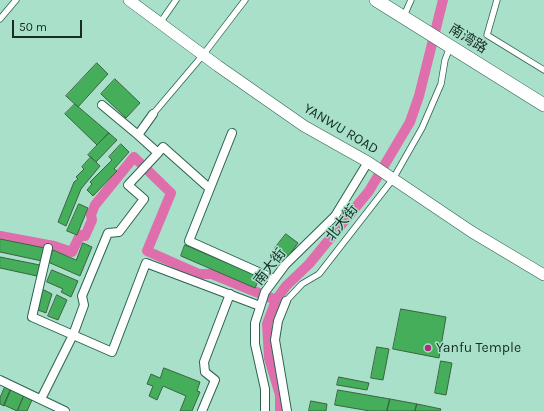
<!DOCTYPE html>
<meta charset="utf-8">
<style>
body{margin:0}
#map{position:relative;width:544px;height:411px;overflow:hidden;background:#a8e0c9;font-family:Karla,sans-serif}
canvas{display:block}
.scale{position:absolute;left:12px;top:20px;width:70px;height:18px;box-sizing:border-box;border:2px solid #162c24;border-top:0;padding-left:5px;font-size:12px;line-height:14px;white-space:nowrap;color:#162c24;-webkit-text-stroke:3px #a8e0c9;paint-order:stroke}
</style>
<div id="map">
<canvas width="544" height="411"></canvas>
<div class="scale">50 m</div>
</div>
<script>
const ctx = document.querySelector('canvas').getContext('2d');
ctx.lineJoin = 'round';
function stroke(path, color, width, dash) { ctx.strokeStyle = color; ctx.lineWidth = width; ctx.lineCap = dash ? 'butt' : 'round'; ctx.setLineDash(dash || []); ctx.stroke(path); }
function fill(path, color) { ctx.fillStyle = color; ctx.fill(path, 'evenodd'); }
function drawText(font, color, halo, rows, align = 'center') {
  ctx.font = font + ' Karla,"Noto Sans SC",sans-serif'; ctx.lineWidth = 3; ctx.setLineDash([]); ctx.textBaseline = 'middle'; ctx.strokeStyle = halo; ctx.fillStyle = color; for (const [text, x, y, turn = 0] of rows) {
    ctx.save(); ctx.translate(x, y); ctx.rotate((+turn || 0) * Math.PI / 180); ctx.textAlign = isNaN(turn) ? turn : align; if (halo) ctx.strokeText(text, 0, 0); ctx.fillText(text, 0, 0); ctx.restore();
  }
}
const canal = new Path2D(`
 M0,236l54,10 18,6 8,-17 5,1 7,-16 -1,-5 4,-10 39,-48 37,36 -24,58 52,23h13l64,26
 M280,411v-16l-11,-37 -2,-34 9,-24 10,-14 23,-22 60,-73 41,-69 9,-26 24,-96`);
const building = new Path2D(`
 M97,63l11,11 -30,33 -12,-11z
 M115,79l25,24 -14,15 -25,-24z
 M75,104l34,29 -12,12 -32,-31z
 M109,133l8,7 -21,22 -8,-7z
 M121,144l8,8 -15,17 3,2 -24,25 -6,-6 5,-6 -2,-2 22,-22 -3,-3z
 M91,157l9,9 -19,23 -15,37 -8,-4 16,-40 4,-3 -2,-2 8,-8 -2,-2z
 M79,204l9,4 -11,27 -10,-4z
 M286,234l12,9 -10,14 -13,-9z
 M0,239l45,9 -3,13 -42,-9z
 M83,243l9,4 -12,29 -32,-14 5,-12 23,10z
 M185,245l75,32 -5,11 -74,-32z
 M0,257l40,8 -3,11 -37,-8z
 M52,270l26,11 -7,16 -10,-5 2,-3 -16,-7z
 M42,289l10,5 -6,19 -8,-3 2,-7 -3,-1z
 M57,295l10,5 -9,20 -10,-4z
 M401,309l45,8 -7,41 -46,-9z
 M377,347l12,2 -6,31 -12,-2z
 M441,361l11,2 -6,32 -11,-2z
 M164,368l36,14 -3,9 3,1 -8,19h-12l6,-15 -23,-10 -6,14 -8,-4 4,-10 -6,-2 4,-10 9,4z
 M339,377l30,6 -2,7 -30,-5z
 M5,387l6,2 -7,17 -4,-2v-6z
 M11,389l13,6 -7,16 -13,-6z
 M338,390l52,9 -3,12h-17l-35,-6z
 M24,396l8,4 -5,11h-9z
 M390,399l27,5 -2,7h-28z
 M311,401l16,3 -1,7h-17z
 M417,404l24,5 -1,2h-25z`);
const service = new Path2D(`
 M497,0l-10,35 57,35
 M404,16l7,-16
 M0,19l16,-19
 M160,23l16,-23
 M153,114l50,-59 42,-55
 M286,301l16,-17 17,-10 74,-95 29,-51 19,-44 4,-24 5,-13`);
const pedestrian = new Path2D(`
 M102,105l36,30
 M232,133l-43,108 85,38
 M158,153l5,-6 46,41
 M48,248l-16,69 80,35 34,-89 114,43
 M286,301l-8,20 -3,19 12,71
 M0,380l65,31
 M41,399l32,-64 11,-30 -2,-9 26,-63 11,-1 25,-33 -16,-14 30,-32 -20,-18 15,-21
 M202,411l13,-31 -10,-8 -1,-10 26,-68
 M265,411v-22l-10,-45v-21l10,-31 20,-27 50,-49 33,-54`);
const minor = new Path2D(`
 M129,0l89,66 86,60 64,36 104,70 72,43`);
const tertiary = new Path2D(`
 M376,0l168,105`);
const markers = [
 [428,348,4,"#ac2c7a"]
];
const streetNames = [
 ["南湾路",468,39,32],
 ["YANWU ROAD",341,129,31],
 ["北大街",342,223,-52],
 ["南大街",270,267,-52]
];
const poiNames = [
 ["Yanfu Temple",436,348]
];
stroke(canal, '#df6fac', 10);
fill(building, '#44ae5a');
stroke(building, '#3e6243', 1);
stroke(service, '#2d624f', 7);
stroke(pedestrian, '#2d624f', 10);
stroke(minor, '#2d624f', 12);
stroke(tertiary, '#2d624f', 14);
stroke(service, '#fff', 5.5);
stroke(pedestrian, '#fff', 8);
stroke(minor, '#fff', 11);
stroke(tertiary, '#fff', 13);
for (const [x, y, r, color] of markers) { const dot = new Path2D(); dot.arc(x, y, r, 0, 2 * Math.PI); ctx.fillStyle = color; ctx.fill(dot); stroke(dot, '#a8e0c9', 1.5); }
drawText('14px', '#162c24', '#a8e0c9', streetNames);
drawText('14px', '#162c24', '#a8e0c9', poiNames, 'left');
</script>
